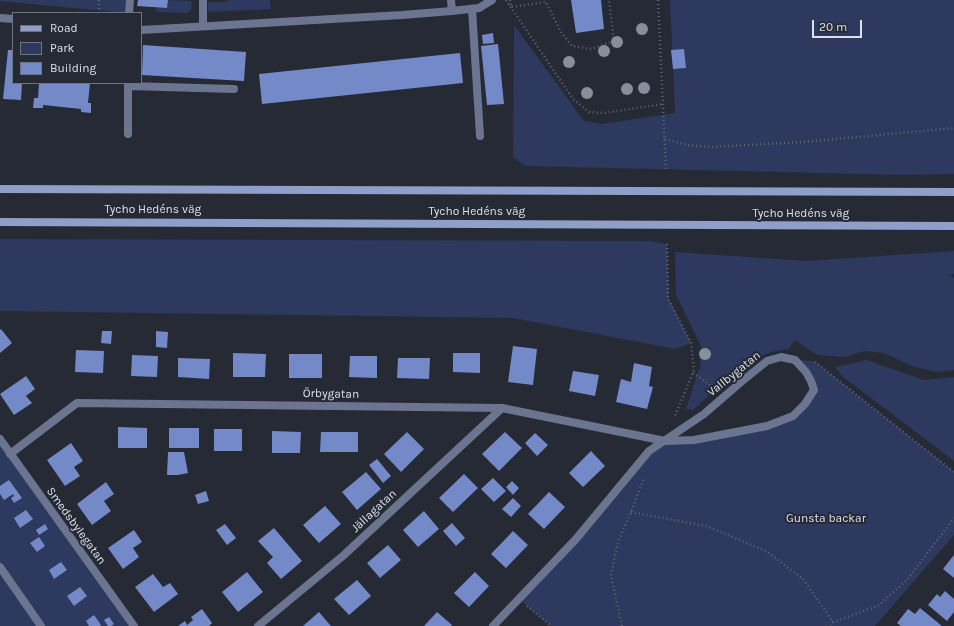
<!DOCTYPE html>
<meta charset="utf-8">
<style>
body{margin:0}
#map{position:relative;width:954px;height:626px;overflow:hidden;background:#262a35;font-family:Karla,sans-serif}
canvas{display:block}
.legend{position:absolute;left:12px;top:12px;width:130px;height:72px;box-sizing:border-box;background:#262a35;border:1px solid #6f737d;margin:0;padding:5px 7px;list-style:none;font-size:12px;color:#dde0e8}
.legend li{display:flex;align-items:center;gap:8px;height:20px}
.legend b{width:20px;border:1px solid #6f737d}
.scale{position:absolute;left:812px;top:20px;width:50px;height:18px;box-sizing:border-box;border:2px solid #dde0e8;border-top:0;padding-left:5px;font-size:12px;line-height:14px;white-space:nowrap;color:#dde0e8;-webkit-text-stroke:3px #262a35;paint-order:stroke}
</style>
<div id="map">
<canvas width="954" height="626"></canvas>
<ul class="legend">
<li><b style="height:5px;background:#8f9fc9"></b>Road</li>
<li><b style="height:11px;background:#2d395e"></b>Park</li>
<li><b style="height:11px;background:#7489c7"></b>Building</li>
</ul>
<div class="scale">20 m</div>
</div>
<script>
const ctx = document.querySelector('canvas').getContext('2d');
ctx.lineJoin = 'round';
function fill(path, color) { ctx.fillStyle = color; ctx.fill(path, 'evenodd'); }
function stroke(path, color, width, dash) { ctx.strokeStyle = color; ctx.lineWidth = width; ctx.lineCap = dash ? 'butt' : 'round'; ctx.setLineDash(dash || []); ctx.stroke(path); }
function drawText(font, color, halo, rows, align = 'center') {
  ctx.font = font + ' Karla,sans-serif'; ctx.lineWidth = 4; ctx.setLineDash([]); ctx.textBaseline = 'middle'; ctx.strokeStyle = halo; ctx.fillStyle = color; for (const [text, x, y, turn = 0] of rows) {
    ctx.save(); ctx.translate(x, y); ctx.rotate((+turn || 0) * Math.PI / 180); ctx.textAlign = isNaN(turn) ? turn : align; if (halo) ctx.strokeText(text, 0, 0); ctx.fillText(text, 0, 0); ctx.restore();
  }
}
const green = new Path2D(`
 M0,0h126l-1,13 -125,-12z
 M168,0l24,1 -1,9 -4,3 -32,-1 1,-5 11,1z
 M227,0h43l1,9 -62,3 -1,-3v-7h19z
 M670,0h284v174l-51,1 -378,-9 -12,-9 1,-132 70,96 18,3 73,-11z
 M0,239l650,2 17,3 2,55 22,44 -16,6 -162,-31 -513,-7z
 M954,251v23l-4,1 4,3v92l-18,2 -25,-6 -27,-13 -19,-2 -20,6 -28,-2 -22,-15 -6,9 -18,3 -28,12 -50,46 -7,-1 14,-42 1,-21 -25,-51 -1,-43 131,9z
 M795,360l19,1 140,111v63l-79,91h-324l-32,-27 130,-148 16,-10 29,-1 99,-24 20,-27z
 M867,360l57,20 30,-3v84l-111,-84 -8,-10z
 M0,439l134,187h-134z`);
const building = new Path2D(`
 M138,0h30l-1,8 -30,-2z
 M571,0h30l3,29 -28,4z
 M493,33l1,10 -11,1 -1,-9z
 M498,44l6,60 -17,1 -6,-59z
 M143,45l103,7 -2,29 -102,-6z
 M684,49l2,19 -13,1 -2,-19z
 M8,50h5v33h9l-1,17 -18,-1z
 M460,53l3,30 -201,21 -3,-30z
 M39,83h51l-2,20h3v10l-10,-1v-3l-38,-4v3h-10l1,-10h4z
 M1,329l11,14 -12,10v-23z
 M102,331h10l-1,13 -10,-1z
 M156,331l12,1 -1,16 -11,-1z
 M513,346l24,3 -4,36 -25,-3z
 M76,350l28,1 -1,22 -28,-1z
 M233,353l33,1 -1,23h-32z
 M453,353h27v20l-27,-1z
 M289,354h33v24h-33z
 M132,355l26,1 -1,21 -26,-1z
 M350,356h27v22l-28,-1z
 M178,358l32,1 -1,20 -31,-2z
 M398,358h32l-1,21 -32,-1z
 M634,363l18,4 -3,19 4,1 -6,22 -31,-7 5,-23 10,3z
 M573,371l26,4 -4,21 -26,-5z
 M26,376l9,13 -9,7 6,7 -18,12 -14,-21z
 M118,427l29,1v20h-29z
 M169,428h30v20h-30z
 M214,429h28v22h-28z
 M272,431l29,1 -1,21h-28z
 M321,432h37v20h-38z
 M407,432l17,17 -23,23 -17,-18z
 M505,432l17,16 -23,23 -17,-17z
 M535,433l13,12 -11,11 -12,-13z
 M71,443l12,18 -9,6 6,9 -15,10 -18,-26z
 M591,451l14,15 -22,21 -14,-14z
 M168,452h16l4,21 -10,2h-11z
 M377,459l14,17 -8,7 -14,-18z
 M366,472l15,17 -24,21 -15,-18z
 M464,474l14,14 -25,24 -14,-14z
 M493,478l13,13 -12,11 -13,-13z
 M9,480l13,18 -8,5 -3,-5 3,-2 -1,-2 -9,6 -4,-6v-8z
 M512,481l7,7 -6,7 -7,-8z
 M106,482l8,12 -10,7 7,10 -19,14 -15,-21z
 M206,491l3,10 -11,3 -3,-9z
 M549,492l16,15 -21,22 -16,-15z
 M513,498l8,8 -10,11 -9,-8z
 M325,506l16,18 -22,19 -16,-18z
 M26,510l7,9 -13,9 -6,-10z
 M424,511l15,18 -21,18 -15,-17z
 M452,523l13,15 -9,8 -13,-15z
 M45,524l3,5 -9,6 -3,-5z
 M225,524l11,14 -9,7 -11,-15z
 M274,528l28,33 -21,18 -14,-16 6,-6 -15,-16z
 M134,530l8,12 -9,6 6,9 -16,12 -15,-21z
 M513,531l15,14 -22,23 -15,-14z
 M39,537l6,9 -8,6 -7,-9z
 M388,545l13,15 -21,18 -13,-15z
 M954,555v23l-11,-9z
 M61,562l6,8 -13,9 -5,-9z
 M247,572l16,20 -25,20 -16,-20z
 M475,572l14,14 -20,21 -15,-14z
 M153,574l10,13 7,-4 8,11 -24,18 -19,-25z
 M357,580l14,16 -22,19 -15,-16z
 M80,587l7,9 -13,10 -7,-10z
 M945,591l9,8v13l-7,9 -19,-16 9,-11 3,3z
 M920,608l22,18h-41l-4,-3 11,-14 7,5z
 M202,609l10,14 -3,3h-31l7,-5 2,4 6,-5 -2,-3z
 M319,612l12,14h-28z
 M437,612l15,13 -1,1h-27z
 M94,615l7,10 -1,1h-11l-3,-5z
 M109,617l5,7 -3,2h-3l-4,-6z`);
const path = new Path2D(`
 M506,0l67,99 16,13 15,1 59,-9
 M510,0l1,7 35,-5 15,30 11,14 19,3 23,-8 -5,-41
 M658,0l8,170
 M99,13v-13
 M665,139l22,6 25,2 91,-5 151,-14
 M667,244l1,55 23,44 3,27 -20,48
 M815,362l139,110
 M693,373l23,16
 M631,512l75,14 60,25 37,28 30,43 -2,4
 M527,606l24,20
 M833,622l45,-16 30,-27 46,-61
 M622,626l-11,-51 7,-33 13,-30 13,-34`);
const service = new Path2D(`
 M451,0l1,11
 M472,9l8,127
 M129,13l1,-13
 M203,25v-25
 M128,86l106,3
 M128,134v-51
 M0,567l41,59`);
const minor = new Path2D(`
 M0,18l13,1
 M141,30l261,-15 50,-4 27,-3 13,-8
 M0,439l134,187
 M10,454l67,-51 425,5 163,33 29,-1 73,-14 26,-10 12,-12 9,-14 -3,-9 -5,-9 -11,-12 -14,-3 -14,4 -26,21 -37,32 -55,37 -73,88 -83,87
 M258,626l86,-71 158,-147`);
const secondary = new Path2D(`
 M0,189l954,3
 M0,222l954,4`);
const trees = [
 [642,29],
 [617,42],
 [604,51],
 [569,62],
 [644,88],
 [627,89],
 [587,93],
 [705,354]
];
const streetNames = [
 ["Tycho Hedéns väg",153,210],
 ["Tycho Hedéns väg",477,212],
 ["Tycho Hedéns väg",801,214],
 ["Vallbygatan",734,374,-39],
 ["Örbygatan",331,394,1],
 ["Jällagatan",374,511,-43],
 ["Smedsbylegatan",76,526,54]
];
const parkNames = [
 ["Gunsta backar",826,519]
];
fill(green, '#2d395e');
fill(building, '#7489c7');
stroke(path, '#626670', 2.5, [1, 3]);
stroke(service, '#6b758f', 8);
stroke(minor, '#6b758f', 8);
stroke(secondary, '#8f9fc9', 8);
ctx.fillStyle = '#898e9d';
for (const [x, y] of trees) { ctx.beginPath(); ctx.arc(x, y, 6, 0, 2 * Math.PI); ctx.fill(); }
drawText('12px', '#dde0e8', '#262a35', streetNames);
drawText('12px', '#dae0f2', '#262a35', parkNames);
</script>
